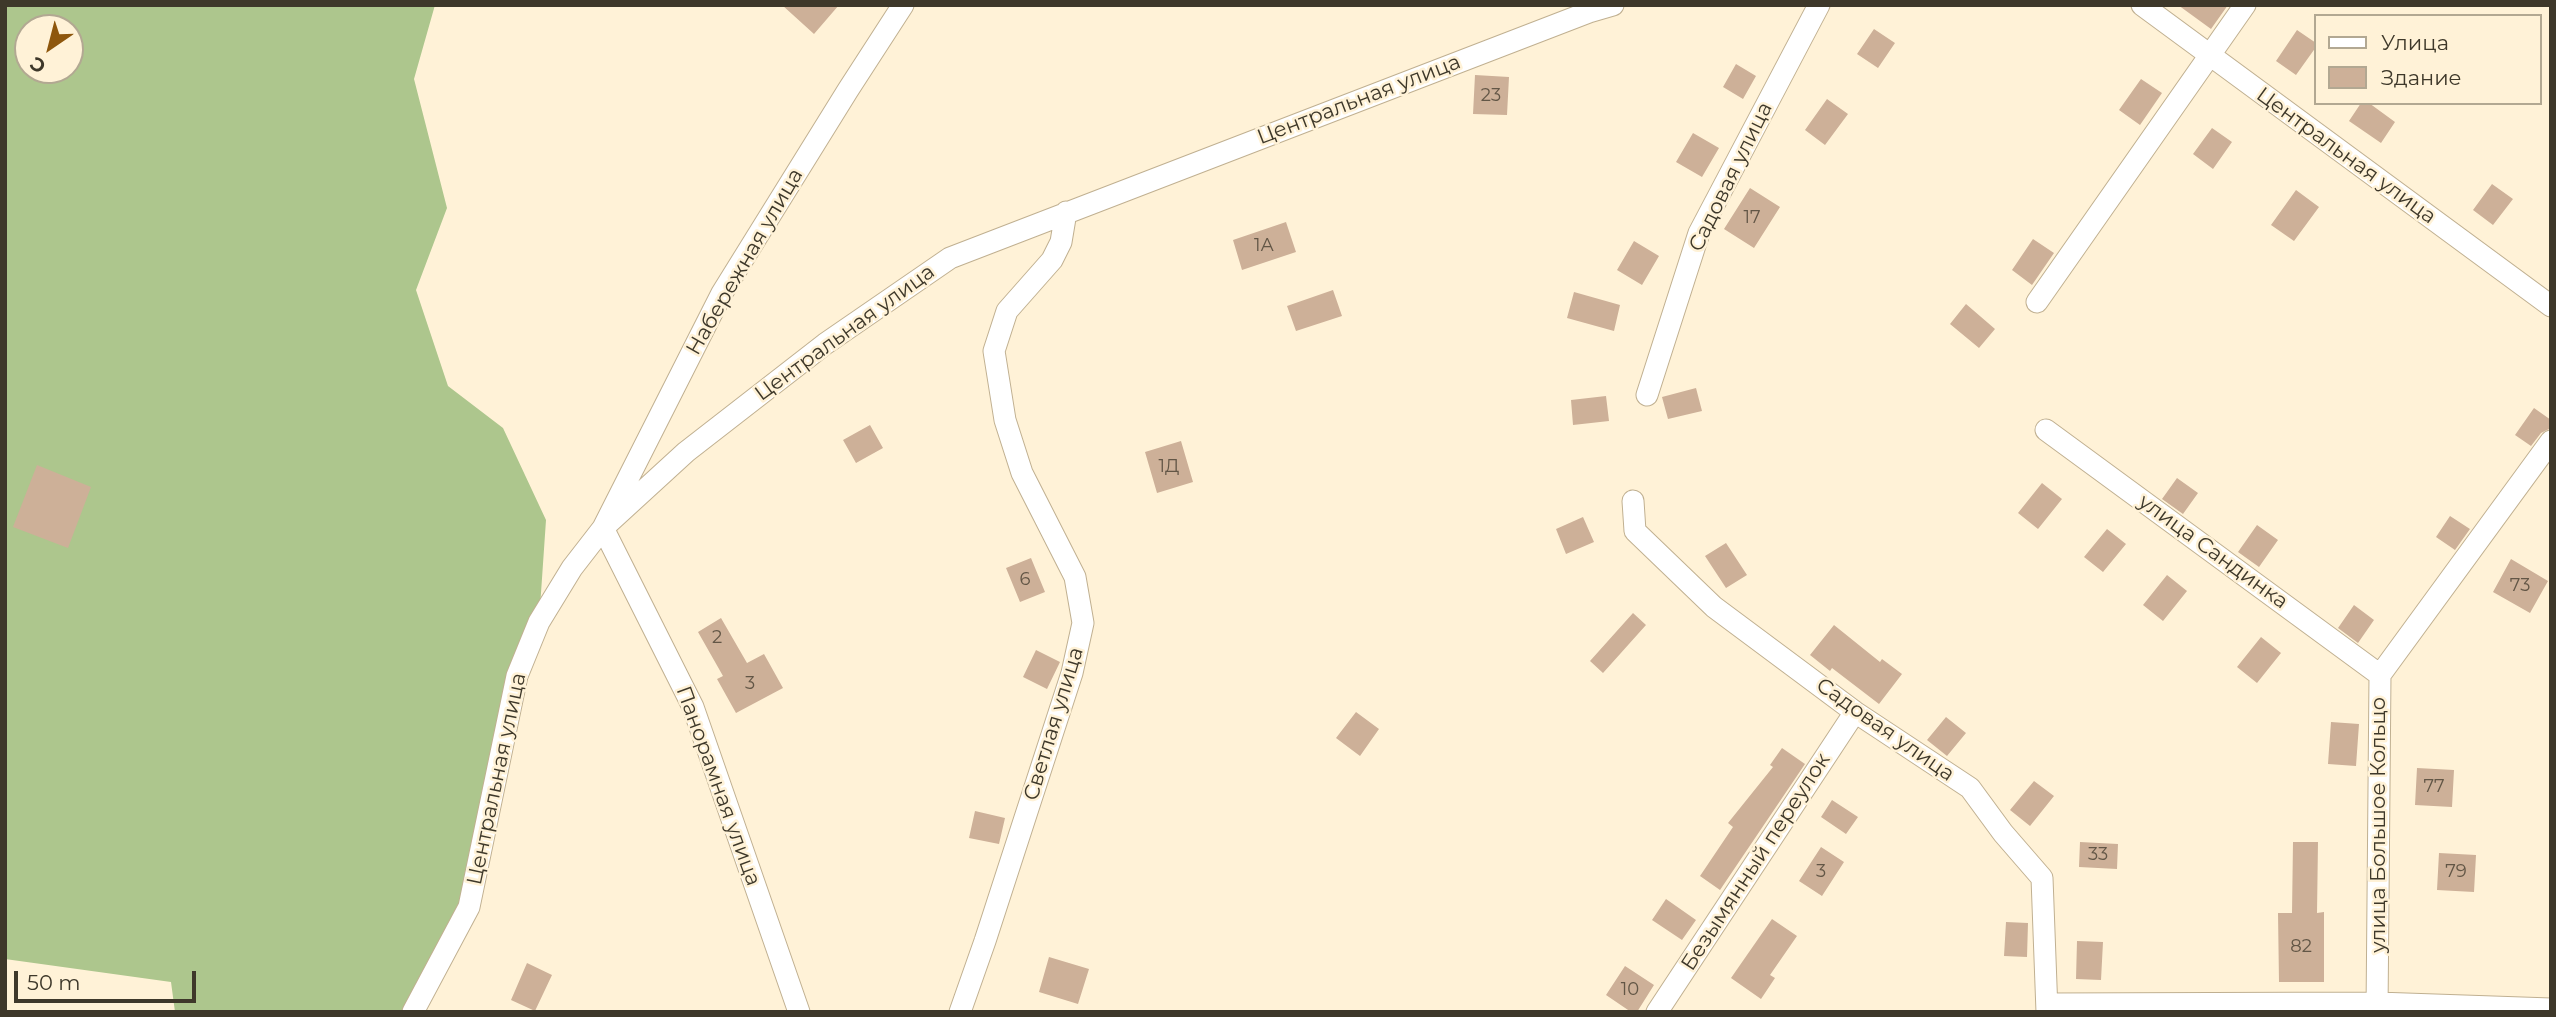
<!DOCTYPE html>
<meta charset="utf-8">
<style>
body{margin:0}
#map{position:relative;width:2556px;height:1017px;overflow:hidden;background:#fff2d7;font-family:Montserrat,sans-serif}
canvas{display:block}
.frame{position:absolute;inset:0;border:7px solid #3e382a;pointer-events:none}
.legend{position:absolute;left:2314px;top:14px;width:228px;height:91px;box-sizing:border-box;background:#fff2d7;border:2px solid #b2a892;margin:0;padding:9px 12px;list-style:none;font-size:21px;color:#3e382a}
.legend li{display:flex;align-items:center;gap:14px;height:35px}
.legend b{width:35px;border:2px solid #b2a892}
.north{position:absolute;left:14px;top:14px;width:70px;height:70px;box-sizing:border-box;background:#fff2d7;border:2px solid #b2a892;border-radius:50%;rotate:215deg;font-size:19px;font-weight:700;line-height:28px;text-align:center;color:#3e382a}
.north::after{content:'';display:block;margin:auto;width:24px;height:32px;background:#8e570d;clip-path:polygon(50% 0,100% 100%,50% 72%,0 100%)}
.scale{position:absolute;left:14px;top:971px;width:182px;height:32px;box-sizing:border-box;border:4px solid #3e382a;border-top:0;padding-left:9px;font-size:21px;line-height:24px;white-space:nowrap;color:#3e382a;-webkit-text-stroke:5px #fff2d7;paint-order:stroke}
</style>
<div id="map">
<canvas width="2556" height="1017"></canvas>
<div class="frame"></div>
<ul class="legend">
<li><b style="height:9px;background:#fff"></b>Улица</li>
<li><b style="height:19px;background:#cdb098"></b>Здание</li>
</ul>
<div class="north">С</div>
<div class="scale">50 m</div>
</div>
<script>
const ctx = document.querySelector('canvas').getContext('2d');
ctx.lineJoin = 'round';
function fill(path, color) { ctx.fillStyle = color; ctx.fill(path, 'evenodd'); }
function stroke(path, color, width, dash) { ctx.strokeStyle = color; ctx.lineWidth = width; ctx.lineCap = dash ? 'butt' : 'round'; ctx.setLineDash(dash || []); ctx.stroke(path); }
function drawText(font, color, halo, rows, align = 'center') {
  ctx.font = font + ' Montserrat,sans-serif'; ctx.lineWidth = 5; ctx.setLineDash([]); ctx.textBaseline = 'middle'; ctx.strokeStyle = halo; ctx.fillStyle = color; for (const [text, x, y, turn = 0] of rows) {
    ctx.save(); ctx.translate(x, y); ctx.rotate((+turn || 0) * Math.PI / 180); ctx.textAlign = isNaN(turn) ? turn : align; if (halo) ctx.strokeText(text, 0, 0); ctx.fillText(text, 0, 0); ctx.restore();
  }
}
const forest = new Path2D(`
 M5,5h430l-21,74 33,129 -31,82 32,96 55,42 43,92 -7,102 -70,285 -56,105h-238l-4,-30 -166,-23zM28,28h42v42h-42z`);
const building = new Path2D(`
 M782,5h57l-25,29z
 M2178,5h50l-17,24z
 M1874,29l21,14 -17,25 -21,-14z
 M2297,30l19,13v4l-20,28 -20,-14z
 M1736,64l20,12 -13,23 -20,-12z
 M1475,75l34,2 -2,38 -34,-1z
 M2141,79l21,14 -22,32 -21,-15z
 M1827,99l21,15 -23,31 -20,-15z
 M2361,103h8l26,19 -14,21 -32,-22z
 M2212,128l20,14 -19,27 -20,-15z
 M1693,133l26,15 -17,29 -26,-15z
 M2492,184l21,15 -20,26 -20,-15z
 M1750,188l30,19 -26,41 -30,-19z
 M2296,190l23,17 -25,34 -23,-16z
 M1286,222l10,30 -54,18 -9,-30z
 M2033,239l21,14 -22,32 -20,-15z
 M1634,241l25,15 -17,29 -25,-15z
 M1333,290l9,26 -46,15 -9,-25z
 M1574,292l46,13 -6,26 -47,-13z
 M1966,304l29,25 -16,19 -29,-24z
 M1696,388l6,23 -34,8 -6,-22z
 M1606,396l3,25 -36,4 -2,-25z
 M2534,408l17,12v8l-10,5 -10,13 -16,-11z
 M870,425l13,23 -27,15 -13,-23z
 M1181,441l12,41 -36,11 -12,-41z
 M37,465l54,22 -23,61 -55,-21z
 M2177,478l21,15 -15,21 -21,-15z
 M2042,483l20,16 -24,30 -20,-16z
 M2450,516l20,13 -15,21 -19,-13z
 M1583,517l11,25 -28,12 -10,-25z
 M2257,525l21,15 -19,27 -21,-15z
 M2107,529l19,15 -23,28 -19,-15z
 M1726,543l21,32 -21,13 -21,-32z
 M1031,558l14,34 -25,10 -14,-34z
 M2511,559l37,22 -18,32 -37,-21z
 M2167,575l20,16 -24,30 -20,-16z
 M2354,605l20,15 -16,23 -20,-15z
 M1633,613l13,12 -43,48 -13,-12z
 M721,618l26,45 17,-9 19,34 -47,25 -19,-34 6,-3 -25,-44z
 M1834,625l46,37 2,-3 20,15 -23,30 -47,-36 -2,3 -20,-16z
 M2261,637l20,16 -24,30 -20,-16z
 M1036,650l24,12 -13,27 -24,-12z
 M1356,712l23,17 -19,27 -24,-18z
 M1946,717l20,16 -19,23 -20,-16z
 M2331,722l28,2 -3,42 -28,-2z
 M1782,748l23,16 -85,126 -20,-14 33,-49 -5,-4 45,-56 -3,-2z
 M2417,768l37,2 -2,37 -37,-2z
 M2034,781l20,15 -24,30 -20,-16z
 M1832,800l26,17 -12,17 -25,-17z
 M975,811l30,7 -6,26 -30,-6z
 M2080,842l38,2 -1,25 -38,-2z
 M2293,842h25l-1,71 7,-1v70h-45l-1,-69h14z
 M1821,847l23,15 -22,34 -23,-15z
 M2439,853l37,2 -2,37 -37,-2z
 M1666,899l30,21 -14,20 -30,-20z
 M1772,919l25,17 -27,39 5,3 -14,21 -30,-21z
 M2006,922l22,1 -1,34 -23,-1z
 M2077,941l26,1 -2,38 -25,-1z
 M1049,957l40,12 -11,35 -39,-12z
 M527,963l25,12 -17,36 -24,-11z
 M1625,966l29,19 -17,27h-6l-25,-17z`);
const minor = new Path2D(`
 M2142,5l409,301
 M2037,302l208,-297
 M1647,395l52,-162 120,-228
 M2046,430l334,245
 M1633,501l2,30 79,76 141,105 115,76 33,45 39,45 5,134
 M2048,1004l329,-1 174,6
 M413,1012l56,-105 48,-231 22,-54 33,-54 31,-40 83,-76 139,-108 125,-86 639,-246 24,-7
 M799,1012l-106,-305 -90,-179 119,-235 126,-203 55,-85
 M960,1012l25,-71 87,-268 11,-50 -8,-46 -53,-104 -17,-53 -11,-69 13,-40 45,-51 9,-18 5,-30
 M1657,1012l198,-300
 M2377,1012l3,-337 171,-234`);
const numberNames = [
 ["23",1491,96],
 ["17",1752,218],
 ["1А",1264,246],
 ["1Д",1169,467],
 ["6",1025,580],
 ["73",2520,586],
 ["2",717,638],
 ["3",750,684],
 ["77",2434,787],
 ["33",2098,855],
 ["3",1821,872],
 ["79",2456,872],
 ["82",2301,947],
 ["10",1630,990]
];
const streetNames = [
 ["Центральная улица",1359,100,-21],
 ["Центральная улица",2346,156,36],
 ["Садовая улица",1731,177,-64],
 ["Набережная улица",745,262,-60],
 ["Центральная улица",845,333,-36],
 ["улица Сандинка",2213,552,36],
 ["Светлая улица",1054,724,-73],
 ["Садовая улица",1885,730,35],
 ["Центральная улица",497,779,-78],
 ["Панорамная улица",718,786,70],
 ["улица Большое Кольцо",2379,825,-90],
 ["Безымянный переулок",1756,862,-57]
];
fill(forest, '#adc68d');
fill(building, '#cdb098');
stroke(minor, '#c0b091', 23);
stroke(minor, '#fff', 21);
drawText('18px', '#625646', null, numberNames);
drawText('21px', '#3e382a', '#fff2d7', streetNames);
</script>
